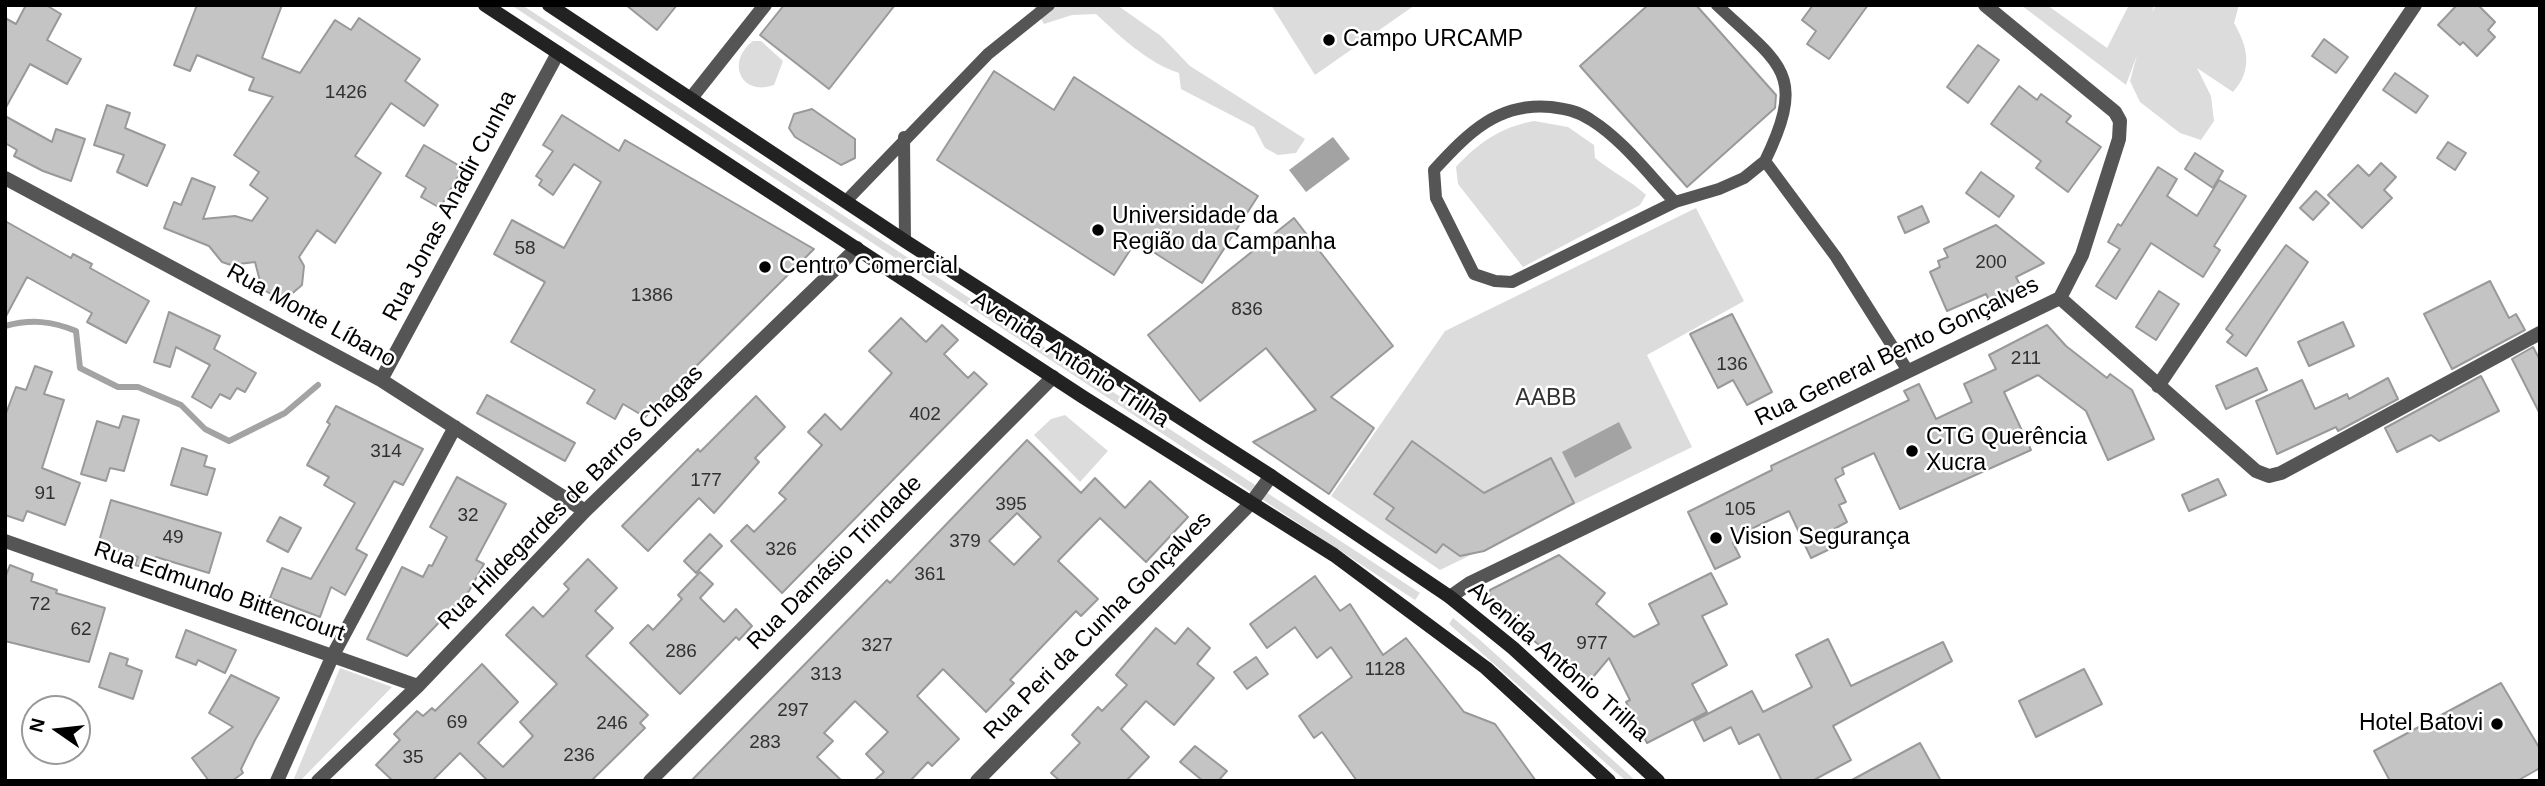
<!DOCTYPE html>
<meta charset="utf-8">
<style>
body{margin:0}
#map{position:relative;width:2545px;height:786px;overflow:hidden;background:#fff;font-family:Helvetica,sans-serif}
canvas{display:block}
.frame{position:absolute;inset:0;border:7px solid #000;pointer-events:none}
.north{position:absolute;left:21px;top:695px;width:70px;height:70px;box-sizing:border-box;background:#fff;border:2px solid #999;border-radius:50%;rotate:284deg;font-size:19px;font-weight:700;line-height:28px;text-align:center;color:#000}
.north::after{content:'';display:block;margin:auto;width:24px;height:32px;background:#000;clip-path:polygon(50% 0,100% 100%,50% 72%,0 100%)}
</style>
<div id="map">
<canvas width="2545" height="786"></canvas>
<div class="frame"></div>
<div class="north">N</div>
</div>
<script>
const ctx = document.querySelector('canvas').getContext('2d');
ctx.lineJoin = 'round';
function fill(path, color) { ctx.fillStyle = color; ctx.fill(path, 'evenodd'); }
function stroke(path, color, width, dash) { ctx.strokeStyle = color; ctx.lineWidth = width; ctx.lineCap = dash ? 'butt' : 'round'; ctx.setLineDash(dash || []); ctx.stroke(path); }
function drawText(font, color, halo, rows, align = 'center') {
  ctx.font = font + ' Helvetica,sans-serif'; ctx.lineWidth = 5; ctx.setLineDash([]); ctx.textBaseline = 'middle'; ctx.strokeStyle = halo; ctx.fillStyle = color; for (const [text, x, y, turn = 0] of rows) {
    ctx.save(); ctx.translate(x, y); ctx.rotate((+turn || 0) * Math.PI / 180); ctx.textAlign = isNaN(turn) ? turn : align; if (halo) ctx.strokeText(text, 0, 0); ctx.fillText(text, 0, 0); ctx.restore();
  }
}
const green = new Path2D(`
 M511,5h11l898,588 -5,7z
 M1033,5h84l44,31 29,30 115,73 -9,14 -18,2 -13,-7 -11,-21 -73,-38 -2,-16c-33,-11 -58,-36 -83,-59l-24,1 -28,9z
 M1271,5h144l-100,70z
 M2021,5h26l60,43 22,-43h25l-2,7 4,-7h83l-5,18c14,24 19,47 -1,69l-36,-24 14,28 3,25 -13,19 -21,-7 -40,-31 -10,-21 7,-26 -11,30z
 M753,41h8l22,20 -9,24c-34,12 -48,-24 -21,-44z
 M1534,121l34,6 26,18 1,13c17,14 35,22 51,37l-6,10 -117,62 -65,-83 -2,-17c22,-24 45,-40 78,-46z
 M1696,208l48,93 -97,54 45,92 -252,123 -109,-74 114,-165z
 M1065,415l43,36 -28,31 -46,-47 17,-16z
 M1453,618l27,22 156,141h-10l-177,-157z
 M340,668l52,19 -92,94h-7z`);
const water = new Path2D(`
 M1333,137l17,22 -44,33 -17,-22z
 M1619,422l13,26 -57,30 -13,-26z`);
const stream = new Path2D(`
 M5,326c26,-7 47,-5 71,5l4,37 38,19h20l43,18 24,24 24,12 56,-28 33,-28`);
const building = new Path2D(`
 M26,5h20l15,9 -14,26 34,19 -14,25 -37,-20 -25,45v-91l11,6z
 M197,5h85l-20,53 38,15 35,-53 16,10 8,-12 61,41 -15,22 33,24 -14,21 -33,-23 -36,53 26,17 -46,70 -18,-13 -18,27 5,9 -2,19 -14,12 -10,1 -16,-9 -7,-27 -24,3 -9,-3 -13,-16 -45,-18 10,-26 7,3 11,-27 23,9 -12,32 32,-3 17,5 16,-23 -18,-13 9,-13 -25,-17 39,-58 -24,-7 5,-12 -57,-23 -7,16 -16,-6z
 M626,5h51l-20,25z
 M784,5h111l-66,84 -69,-54z
 M1648,5h48l80,90 -1,13 -88,79 -107,-121z
 M1813,5h55l-39,54 -22,-15 9,-13 -14,-11z
 M2457,5h21l17,17 -7,8 7,7 -18,19 -14,-14 -3,3 -22,-20z
 M2324,39l24,18 -12,16 -24,-17z
 M1978,45l21,15 -31,43 -21,-16z
 M994,71l60,39 20,-33 184,119 -56,87 -66,-42 -22,34 -177,-115z
 M2395,73l33,23 -12,17 -33,-23z
 M2019,86l18,14 4,-6 30,22 -5,6 35,25 -33,45 -32,-24 5,-7 -50,-37z
 M107,105l23,8 -5,15 40,17 -18,41 -30,-14 7,-17 -30,-10z
 M812,109l43,30v19l-14,7 -46,-28 -6,-9 5,-14z
 M562,115l57,36 6,-11 189,109 -169,168 -22,-13 -8,15 -28,-16 8,-13 -84,-48 34,-60 -51,-28 18,-34 52,28 37,-66 -27,-18 -21,31 -14,-10 3,-5 -6,-4 17,-25 -10,-6z
 M5,116l47,26 4,-13 29,10 -14,42 -28,-10 -29,-15 3,-6 -12,-7z
 M2448,142l18,11 -11,17 -18,-12z
 M424,145l39,23 -23,40 -19,-11 5,-9 -20,-12z
 M2195,153l28,18 -10,17 -28,-19z
 M2381,163l15,14 -12,13 8,8 -30,30 -34,-33 30,-30 11,11z
 M2158,167l19,12 -10,17 30,20 22,-36 27,16 -32,50 6,4 -17,27 -52,-34 -35,56 -20,-13 24,-37 -12,-7 10,-18 3,2z
 M1981,172l33,24 -15,21 -33,-24z
 M2316,191l13,12 -16,17 -13,-12z
 M1922,206l7,16 -24,11 -7,-16z
 M1294,218l99,128 -62,51 43,31 -45,66 -76,-52 63,-32 -50,-62 -66,53 -52,-66z
 M5,221l66,37 2,-4 19,10 -2,4 59,33 -23,42 -39,-21 5,-9 -65,-36 -22,41z
 M1996,225l48,38 -28,14 4,8 -31,15 -3,-6 -39,17 -17,-39 10,-5 -2,-6 10,-4 -4,-8z
 M2286,245l22,17 -62,94 -19,-14 6,-7 -7,-6z
 M2490,281l19,37 7,-4 9,16 -73,39 -28,-55z
 M2159,291l20,13 -23,36 -20,-13z
 M169,312l51,24 -6,13 42,24 -11,19 -8,-4 -7,11 -10,-5 -9,14 -19,-11 18,-32 -34,-18 -6,20 -16,-5z
 M1732,314l40,78 -25,13 -14,-25 -15,8 -28,-54z
 M901,318l25,24 16,-17 16,15 -14,14 24,24 6,-6 13,12 -205,209 -51,-52 16,-16 7,7 32,-33 -7,-6 43,-48 -14,-13 17,-18 16,16 51,-57 -23,-22z
 M2343,322l11,24 -45,20 -11,-24z
 M2047,325l19,21 41,32 3,-4 22,16 22,49 -46,21 -22,-49 -48,-36 -34,17 27,58 -131,59 -26,-56 -32,15 2,6 -9,5 11,23 -7,3 8,17 -13,7 5,10 -10,4 3,5 -21,10 -22,-47 -36,17 3,4 -23,11 7,14 -25,12 -27,-57 84,-42 -1,-4 138,-66 -5,-9 15,-7 17,35 36,-17 -8,-18 32,-15 -7,-14z
 M2533,347l7,13v54l-28,-55z
 M35,366l17,6 -8,22 20,6 -22,68 38,15 -15,42 -38,-14 -4,10 -18,-6v-99l11,-29 10,3z
 M2257,368l10,22 -41,19 -10,-23z
 M2481,376l18,35 -60,30 -8,-6 -34,17 -12,-24z
 M2388,378l10,21 -60,32 -2,-4 -59,27 -21,-53 46,-21 13,29 32,-15 2,5z
 M487,395l88,48 -10,18 -88,-48z
 M756,396l29,31 -30,31 4,4 -45,51 -15,-15 -51,53 -26,-25 76,-77 2,3z
 M336,406l87,43 -20,36 -9,-4 -38,68 11,6 -22,40 -14,-8 -11,30 -50,-19 12,-30 29,11 44,-76 -31,-18 5,-8 -22,-12 23,-41 -3,-2z
 M123,416l16,4 -15,51 -14,-3 -4,13 -25,-7 16,-53 22,7z
 M1027,440l54,53 14,-15 30,30 25,-27 38,36 -42,45 -46,-44 -42,43 40,38 -17,17 -5,-5 -66,69 4,3 -28,29 -43,-43 -26,27 42,43 -27,27 -4,-4 -18,19h-36l10,-9 -18,-18 22,-22 -33,-31 -31,32 9,8 -16,16 25,24h-151l196,-201 3,3zM1017,513l24,24 -27,28 -25,-24z
 M1412,441l72,52 67,-35 23,45 -90,48 -24,5 -17,-12 -7,9 -50,-34 8,-11 -20,-14z
 M182,448l25,8 -3,10 11,3 -8,26 -36,-10z
 M457,477l49,27 -30,56 8,4 -15,27 -62,65 -40,-17 35,-72 21,10 6,-12 3,1 15,-29 -17,-10z
 M2218,479l8,16 -37,16 -7,-16z
 M111,500l110,33 -12,40 -53,-16 -4,13 -17,-5 3,-8 -40,-12z
 M280,517l21,11 -13,24 -21,-11z
 M710,534l12,12 -26,27 -12,-12z
 M1559,555l46,38 -9,11 38,33 25,-13 -10,-20 62,-31 16,31 -25,12 25,49 -35,19 15,28 -60,31 -21,-41 4,-2 -21,-42 -21,25 -100,-78 2,-15z
 M588,559l29,29 -22,23 18,17 -27,28 62,59 -8,8 5,5 -54,53h-103l-28,-28 -28,28h-39l-17,-16 24,-25 -6,-6 23,-23 6,5 9,-8 3,3 47,-47 36,38 -40,41 25,24 30,-31 -13,-14 37,-38 -51,-49 27,-28 10,10 26,-28 -5,-5z
 M10,565l23,9 -2,7 26,9 -1,3 49,15 -16,54 -84,-21v-63z
 M700,572l13,12 -13,14 24,24 12,-13 16,17 -13,14 -3,-3 -56,57 -50,-51 18,-18 5,5 29,-31 -4,-4z
 M1315,576l25,35 10,-7 33,51 23,-17 58,74 31,12 41,57h-179l-35,-49 -8,6 -15,-22 53,-39 -21,-30 -14,11 -22,-31 -28,21 -17,-24z
 M1156,628l19,16 13,-16 22,20 -13,16 17,14 -40,47 -28,-24 -25,28 28,28 -23,24h-66l-9,-8 29,-30 -8,-8 26,-28 4,4 25,-26 -11,-10z
 M186,630l50,20 -11,23 -27,-13 -2,5 -20,-8z
 M1828,639l23,47 92,-44 9,19 -119,65 18,34 -39,21h-30l-23,-47 -20,10 -8,-17 -27,14 -10,-20 58,-30 11,21 49,-25 -16,-32z
 M110,653l18,6 -2,6 16,6 -9,28 -34,-12z
 M1256,657l12,17 -21,15 -13,-17z
 M2084,669l18,35 -66,33 -17,-36z
 M231,675l48,23 -24,42 -14,29 2,4 -11,8h-23l-17,-23 41,-31 -24,-14z
 M2501,683l39,66v19l-23,13h-127l-16,-30z
 M1920,743l21,38h-91z
 M1195,746l32,25 -9,10h-15l-23,-19z`);
const service = new Path2D(`
 M1717,5c63,60 91,67 48,156l71,96 72,114
 M904,137l1,104
 M847,200l141,-146 61,-49
 M1675,202c-26,-27 -52,-62 -84,-82 -13,-9 -25,-11 -40,-13 -53,-5 -83,26 -117,63l2,28 38,76 21,7 17,1 163,-80 44,-13 25,-11 21,-17`);
const minor = new Path2D(`
 M1985,5l130,107 5,9 -1,18 -37,116 -22,43
 M692,97l73,-92
 M5,178l376,202 204,131
 M2060,298l196,173 13,5 12,-3 259,-140
 M381,380l177,-327
 M2158,386l257,-381
 M5,541l413,145
 M1450,597l20,-14 590,-285
 M277,781l56,-126 122,-228
 M318,781l100,-95 167,-175 272,-263
 M650,781l403,-404
 M977,781l275,-279 19,-26`);
const secondary = new Path2D(`
 M485,5l598,392 251,158 152,113 123,113
 M549,5l356,236 366,235 179,121 63,51 145,133`);
const markers = [
 [1329,40,7,"#000"],
 [1098,230,7,"#000"],
 [765,267,7,"#000"],
 [1912,451,7,"#000"],
 [1716,538,7,"#000"],
 [2497,724,7,"#000"]
];
const numberNames = [
 ["1426",346,93],
 ["58",525,249],
 ["200",1991,263],
 ["1386",652,296],
 ["836",1247,310],
 ["211",2026,359],
 ["136",1732,365],
 ["402",925,415],
 ["314",386,452],
 ["177",706,481],
 ["91",45,494],
 ["395",1011,505],
 ["105",1740,510],
 ["32",468,516],
 ["49",173,538],
 ["379",965,542],
 ["326",781,550],
 ["361",930,575],
 ["72",40,605],
 ["62",81,630],
 ["977",1592,644],
 ["327",877,646],
 ["286",681,652],
 ["1128",1385,670],
 ["313",826,675],
 ["297",793,711],
 ["69",457,723],
 ["246",612,724],
 ["283",765,743],
 ["236",579,756],
 ["35",413,758]
];
const poiNames = [
 ["Campo URCAMP",1343,40],
 ["Universidade da",1112,217],
 ["Região da Campanha",1112,243],
 ["Centro Comercial",779,267],
 ["CTG Querência",1926,438],
 ["Xucra",1926,464],
 ["Vision Segurança",1730,538],
 ["Hotel Batovi",2483,724,"right"]
];
const streetNames = [
 ["Rua Jonas Anadir Cunha",450,206,-62],
 ["Rua Monte Líbano",311,316,29],
 ["Rua General Bento Gonçalves",1897,352,-26],
 ["Avenida Antônio Trilha",1070,360,33],
 ["Rua Hildegardes de Barros Chagas",571,498,-45],
 ["Rua Damásio Trindade",835,563,-45],
 ["Rua Edmundo Bittencourt",219,592,19],
 ["Rua Peri da Cunha Gonçalves",1098,626,-45],
 ["Avenida Antônio Trilha",1558,662,41]
];
const parkNames = [
 ["AABB",1546,399]
];
fill(green, '#dcdcdc');
fill(water, '#a3a3a3');
stroke(stream, '#a3a3a3', 6);
fill(building, '#c4c4c4');
stroke(building, '#999', 2);
stroke(service, '#555', 12);
stroke(minor, '#555', 14);
stroke(secondary, '#222', 14);
for (const [x, y, r, color] of markers) { const dot = new Path2D(); dot.arc(x, y, r, 0, 2 * Math.PI); ctx.fillStyle = color; ctx.fill(dot); stroke(dot, '#fff', 2.5); }
drawText('19px', '#313131', null, numberNames);
drawText('23px', '#000', '#fff', poiNames, 'left');
drawText('23px', '#000', '#fff', streetNames);
drawText('23px', '#333', '#fff', parkNames);
</script>
